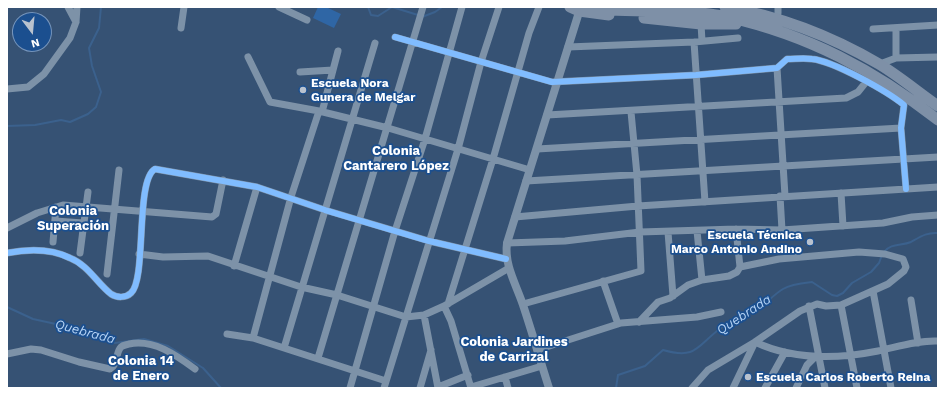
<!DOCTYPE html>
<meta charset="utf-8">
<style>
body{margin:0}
#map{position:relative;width:945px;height:395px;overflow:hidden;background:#365274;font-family:"Work Sans",sans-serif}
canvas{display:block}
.frame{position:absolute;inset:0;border:8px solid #fff;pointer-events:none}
.north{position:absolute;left:12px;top:12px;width:40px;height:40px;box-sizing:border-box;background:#1b4f8f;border:1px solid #7695bc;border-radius:50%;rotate:164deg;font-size:11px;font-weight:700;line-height:16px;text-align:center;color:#fff}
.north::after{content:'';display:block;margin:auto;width:14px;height:18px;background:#b9c2ce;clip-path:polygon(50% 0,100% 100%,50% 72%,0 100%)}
</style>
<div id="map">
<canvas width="945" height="395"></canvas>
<div class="frame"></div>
<div class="north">N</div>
</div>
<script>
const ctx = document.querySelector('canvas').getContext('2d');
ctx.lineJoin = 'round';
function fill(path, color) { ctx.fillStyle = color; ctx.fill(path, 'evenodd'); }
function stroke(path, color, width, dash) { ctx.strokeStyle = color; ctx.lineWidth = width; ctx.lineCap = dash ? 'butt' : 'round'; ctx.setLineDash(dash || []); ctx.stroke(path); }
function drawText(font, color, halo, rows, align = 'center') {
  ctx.font = font + ' "Work Sans",sans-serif'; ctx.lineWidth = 3.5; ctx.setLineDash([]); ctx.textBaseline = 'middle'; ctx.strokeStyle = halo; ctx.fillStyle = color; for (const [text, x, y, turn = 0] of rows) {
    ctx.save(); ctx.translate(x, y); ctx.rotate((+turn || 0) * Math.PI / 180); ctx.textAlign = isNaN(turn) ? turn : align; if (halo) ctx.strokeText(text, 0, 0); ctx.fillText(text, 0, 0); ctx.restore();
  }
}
const green = new Path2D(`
 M318,7h8l15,7 -7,14 -21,-10z`);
const stream = new Path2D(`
 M368,7l3,8 7,1 14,-9
 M392,7l26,8
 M422,17l13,-5 7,-5
 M7,126l28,-1 26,-5 9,2 18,-8 8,-7 5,-15 -9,-26 -3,-18 10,-20 2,-21
 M884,252c7,-9 17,-6 27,-10 9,-5 16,-10 27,-9
 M7,307l26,12 41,9 41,15 29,-4 24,7 35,22 18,20
 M616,388l2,-13 27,-9 18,-16c35,10 34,-5 58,-22 11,-7 24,-12 35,-18 10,-6 17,-15 27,-21 8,-5 20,-6 29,-7l20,13 5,1 6,-3 9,-10 19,-11 8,-9 3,-8`);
const minor = new Path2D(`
 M68,7l8,15
 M279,7l28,13
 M778,7v6
 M701,24l1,17
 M181,28l3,-21
 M896,28v30
 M873,29l65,-4
 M395,37l157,45 144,-7 81,-7 10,-9c8,0 17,-1 25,0 21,2 75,32 92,46l-3,23 5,61
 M694,42l11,160
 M568,47l126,-5 44,-4
 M248,57l22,45 49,9
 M880,64l16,-6 42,-1
 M777,68l8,128
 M300,72l33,-2
 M7,89l21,-2 16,-13 26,-36 6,-16 1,-15
 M322,112l16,-61
 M547,115l299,-17 12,-6 8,-10
 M537,149l364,-21
 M526,181l412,-24
 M841,193l2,33
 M780,196l2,34
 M515,217l123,-11 300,-19
 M55,221l28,2
 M7,228l30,-15 26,-8 149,12 4,-3 7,-34
 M697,231l5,49
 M668,232l5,64
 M53,242l3,-35
 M507,243l58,-2 75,-9 96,-3 46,1 101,-7 29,-6 26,-2
 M7,253c21,-4 43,-5 63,5 18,7 27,25 41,36 6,4 15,4 20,-1 16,-14 4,-113 24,-124l102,18 68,23 104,31 77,18
 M80,253l8,-61
 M139,254l24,3 45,-1 93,31 36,8 69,22 18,-2 20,-9 65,-38
 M234,266l23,-79
 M107,274l12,-104
 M603,281l15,43
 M873,291l18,97
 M911,300l7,43
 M448,304l45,-145 36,-126 10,-26
 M523,304l118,-33 -4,-96 -6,-63
 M841,305l16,83
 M444,306l7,15 20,67
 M809,306l16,82
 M424,315l14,73
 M639,322l19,-20 12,-4 18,-13 14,-5 27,-4 8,-4 3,-5
 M227,334l26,4 133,43
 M253,338l38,-141 28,-86 69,17 142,42
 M755,342c38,18 83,17 123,9 19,-4 40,-11 60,-10
 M284,348l91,-305
 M537,350l84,-27 76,-6 24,-5
 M7,354l24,-5 10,1 38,12 31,7c9,-5 5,-16 11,-22 2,-2 5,-2 8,-3 25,-5 47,11 66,25
 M318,358l105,-351
 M505,377l3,11
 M438,387l30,-12
 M471,387l71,-21
 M350,388l45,-157 30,-92 37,-132
 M384,388l74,-239 23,-87 18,-55
 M420,388l11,-38
 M692,388l16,-18 47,-28 45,-31 17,-7 9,2 15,-1 47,-21 16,-13 2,-4 -3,-8 -18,-5 -26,-2 -80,7 -39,8 -4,-38
 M733,388l22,-46
 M765,388l20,-36
 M796,388l11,-23 8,-8`);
const tertiary = new Path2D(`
 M549,388c-9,-28 -17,-56 -26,-83 -7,-21 -19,-40 -16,-62l73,-234`);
const trunk = new Path2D(`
 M570,7l9,4 30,4
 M598,7l12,3c39,2 80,-1 118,7 80,18 146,53 210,103
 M725,7c54,9 106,29 154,57 20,12 39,28 59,42
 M644,18l57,6h35`);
const cycleway = new Path2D(`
 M395,37l157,45 144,-7 81,-7 10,-9c8,0 17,-1 25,0 21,2 75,32 92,46l-3,23 5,61
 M7,253c21,-4 43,-5 63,5 18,7 27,25 41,36 6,4 15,4 20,-1 16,-14 4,-113 24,-124l102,18 68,23 104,31 77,18`);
const markers = [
 [303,90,4,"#b9c2ce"],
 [810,242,4,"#b9c2ce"],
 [748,377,4,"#b9c2ce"]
];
const poiNames = [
 ["Escuela Nora",311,83],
 ["Gunera de Melgar",311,97],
 ["Escuela Técnica",802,235,"right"],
 ["Marco Antonio Andino",802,249,"right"],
 ["Escuela Carlos Roberto Reina",756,377]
];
const neighbourhoodNames = [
 ["Colonia",396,151],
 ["Cantarero López",396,166],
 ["Colonia",73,211],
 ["Superación",73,226],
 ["Colonia Jardines",514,342],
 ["de Carrizal",514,357],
 ["Colonia 14",141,361],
 ["de Enero",141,376]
];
const waterNames = [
 ["Quebrada",744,315,-33],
 ["Quebrada",85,332,15]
];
fill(green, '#2f66a5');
stroke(stream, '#3b618d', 2);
stroke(minor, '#7d92a8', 7);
stroke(tertiary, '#7d92a8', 8);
stroke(trunk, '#7e90a7', 11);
stroke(cycleway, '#80bcff', 6);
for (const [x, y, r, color] of markers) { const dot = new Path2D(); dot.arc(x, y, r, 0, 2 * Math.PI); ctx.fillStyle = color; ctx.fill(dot); stroke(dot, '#1b4f8f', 1.5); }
drawText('bold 12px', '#fff', '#1b4f8f', poiNames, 'left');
drawText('bold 13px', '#fff', '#1b4f8f', neighbourhoodNames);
drawText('italic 13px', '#b5d3f5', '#1b4f8f', waterNames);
</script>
